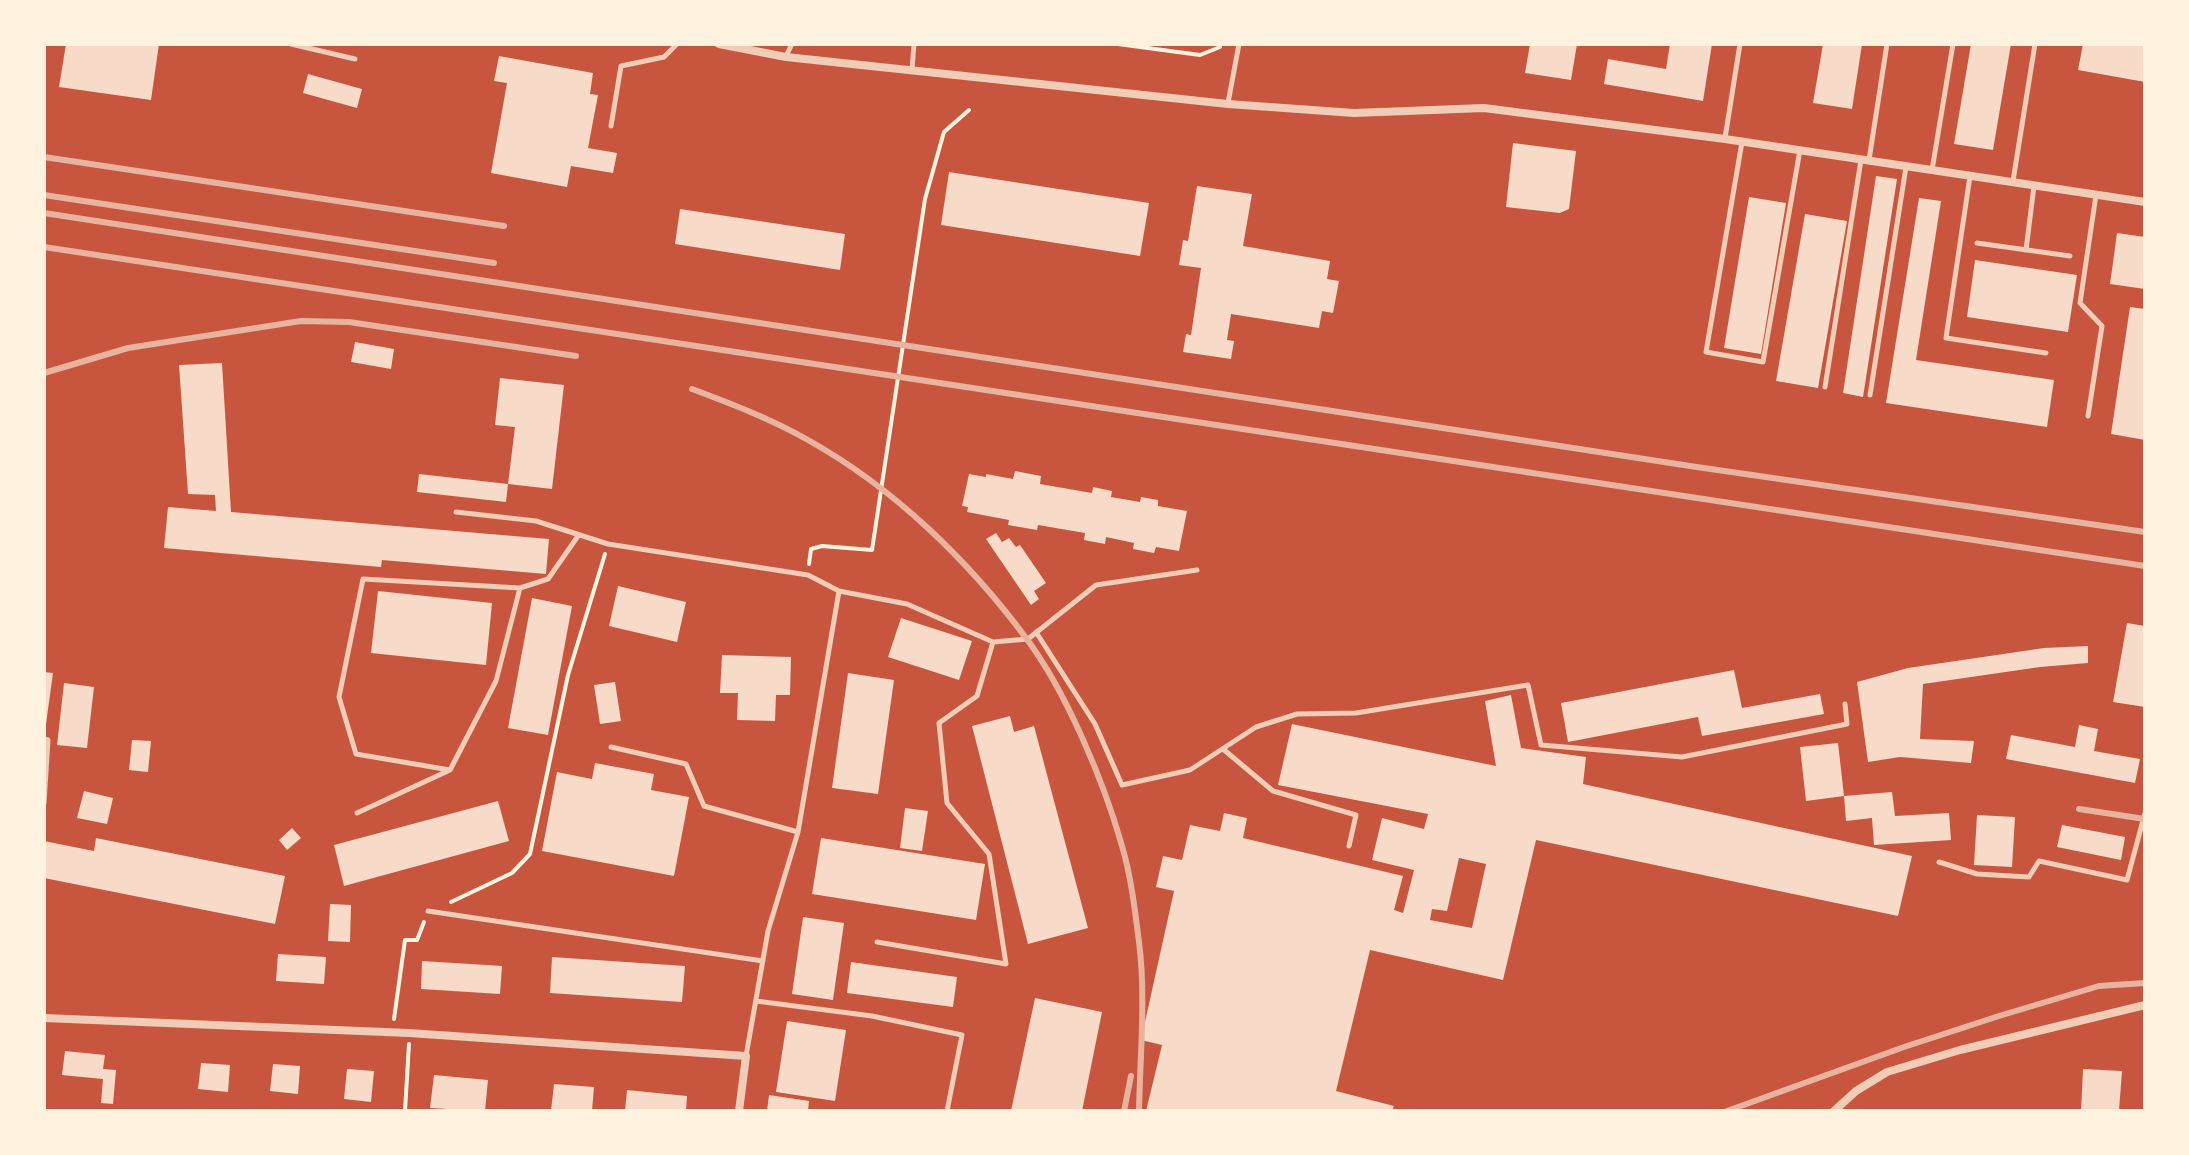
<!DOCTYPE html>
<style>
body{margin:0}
#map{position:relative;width:2189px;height:1155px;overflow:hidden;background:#c8553d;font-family:Overpass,sans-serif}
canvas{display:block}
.frame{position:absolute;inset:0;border:46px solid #fff3e0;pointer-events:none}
</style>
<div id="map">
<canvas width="2189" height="1155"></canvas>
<div class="frame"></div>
</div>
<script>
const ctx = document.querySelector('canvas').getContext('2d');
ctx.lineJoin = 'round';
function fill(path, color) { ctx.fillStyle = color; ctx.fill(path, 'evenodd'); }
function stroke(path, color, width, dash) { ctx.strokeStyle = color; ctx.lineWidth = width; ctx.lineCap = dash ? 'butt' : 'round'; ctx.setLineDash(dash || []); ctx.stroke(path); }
const building = new Path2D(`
 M66,44h93l-8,56 -92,-13z
 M1530,44h47l-6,36 -46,-7z
 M1670,44h42l-9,57 -99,-17 4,-25 58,10z
 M1823,44h39l-10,65 -39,-6z
 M1971,44h40l-18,106 -39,-6z
 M2083,44h62v38l-67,-12z
 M499,56l94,17 -3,21 8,1 -10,53 29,5 -4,20 -42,-7 -4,21 -76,-14 16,-90 -13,-2z
 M308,74l54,15 -5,19 -54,-15z
 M1513,143l63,8 -7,58 -9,4 -54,-6z
 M949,172l200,31 -9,53 -199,-31z
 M1876,176l21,3 -34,218 -20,-4z
 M1197,186l55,8 -9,52 87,15 -3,18 12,2 -6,32 -11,-2 -3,17 -88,-14 -4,26 7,1 -3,18 -48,-7 3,-18 5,1 10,-67 -22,-3 4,-25 5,1z
 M1749,197l37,6 -25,151 -37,-6z
 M1919,198l22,3 -25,159 138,20 -7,47 -161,-24z
 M680,209l165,25 -5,36 -165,-26z
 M1805,214l42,7 -29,167 -42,-7z
 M2117,233l28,4v52l-35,-5z
 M1975,260l102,15 -9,57 -101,-15z
 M2130,307l15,2v131l-34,-6z
 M355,342l39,7 -3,20 -40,-7z
 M222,363l9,149 318,27 -3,35 -164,-14 -1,7 -217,-19 4,-41 48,4 -1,-16 -27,-1 -9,-129z
 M500,378l64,7 -12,104 -44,-5 7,-57 -20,-2z
 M1015,471l26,5 -1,8 52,9 1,-6 19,4 -1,6 29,5 1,-5 17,3v6l29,5 -8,40 -23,-4 -2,6 -21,-4 1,-6 -28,-6 -1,7 -21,-4 1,-7 -47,-8 -1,5 -29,-5 1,-5 -42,-8 1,-5 -6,-1 7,-32 17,3v-3l27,5z
 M419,474l89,10 -2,18 -89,-10z
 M996,533l6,9 7,-4 7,9 4,-2 26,38 -12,8 5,8 -8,6 -45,-66z
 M618,586l68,16 -9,40 -68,-16z
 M378,591l114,12 -6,62 -115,-12z
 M532,598l40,8 -24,129 -40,-7z
 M901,618l71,23 -13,39 -71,-23z
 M2127,623l18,3v81l-32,-5z
 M2088,646v17l-48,4 -117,17 -3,55 54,2 -3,22 -71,-6 -32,5 -11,-80 51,-14 136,-20z
 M722,655l69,2 -1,38h-14l-1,26 -38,-1 1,-27h-18z
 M1734,670l8,38 78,-14 4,20 -122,22 -4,-19 -130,25 -7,-39z
 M44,672l9,1 -7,51h-2z
 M848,673l46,7 -16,114 -46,-6z
 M615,682l6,39 -21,3 -6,-39z
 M64,683l30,4 -7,61 -30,-3z
 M1511,695l10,53 65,9 -3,27 329,72 -14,60 -362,-76 -33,140 -133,-30 -34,141 58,15 -2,5h-246l16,-66 -21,-5 33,-149 -18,-4 7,-31 19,4 8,-35 30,6 4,-18 23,5 -4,20 160,38 -9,34 9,3 11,-43 -42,-10 10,-42 42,11 4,-15 -150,-29 14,-61 204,42 -11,-65zM1459,858l27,6 -14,64 -42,-8 2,-11 15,2z
 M1010,716l4,16 20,-6 54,202 -60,16 -56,-218z
 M2079,725l19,4 -4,22 46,8 -5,24 -129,-24 5,-24 64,12z
 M132,740l19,1 -3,31 -19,-2z
 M1838,743l6,53 -38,5 -6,-54z
 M595,763l59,11 -3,16 38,7 -15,79 -132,-25 15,-79 35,7z
 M84,791l29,7 -6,26 -30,-6z
 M1892,792l3,24 54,-3 2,27 -77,5 -2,-27 -26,3 -2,-25z
 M498,801l11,40 -165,45 -10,-41z
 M905,808l23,3 -6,40 -22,-3z
 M1977,815l38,2 -3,50 -38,-2z
 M2062,825l63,12 -4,23 -64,-13z
 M292,828l9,10 -14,12 -8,-10z
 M96,838l189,38 -10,48 -231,-46v-37l50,10z
 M821,838l164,26 -9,56 -164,-26z
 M330,904l21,1 -1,37 -22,-1z
 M803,917l41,6 -11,77 -41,-6z
 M278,954l48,3 -2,27 -48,-3z
 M552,957l133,9 -3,36 -132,-9z
 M422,961l80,5 -2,28 -79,-5z
 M851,962l106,15 -4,30 -106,-14z
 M1035,998l67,14 -20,99h-71z
 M787,1021l59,9 -11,71 -59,-9z
 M65,1051l40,4 -2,14 13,1 -3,34 -12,-1 2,-24 -41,-4z
 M201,1063l29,2 -2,27 -30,-3z
 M273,1064l27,2 -2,28 -28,-3z
 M347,1069l27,2 -3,31 -27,-3z
 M2083,1069l39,2 -3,40h-38z
 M434,1075l54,5 -3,31 -55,-3z
 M554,1084l40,3 -2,24h-41z
 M627,1090l60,6 -1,15h-61z
 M769,1095l40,6 -1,10h-41z`);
const path = new Path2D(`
 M1118,44l82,11 20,-8 -1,-3
 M809,564l2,-15 11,-3 50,4 53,-351 19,-67 25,-22
 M451,902l61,-29 18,-19 38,-179 37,-121
 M394,1019l11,-79h12l7,-18
 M405,1111l4,-67`);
const service = new Path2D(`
 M291,44l64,15
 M786,56l6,-12
 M912,69l2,-25
 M1228,103l11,-59
 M611,126l10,-60 43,-9 13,-13
 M1725,138l15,-94
 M1742,142l-36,210 57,10 37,-212
 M1869,160l18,-116
 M1932,170l21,-126
 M1970,176l-24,162 100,15
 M2013,181l22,-137
 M1977,243l93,13
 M2026,250l8,-64
 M1825,387l36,-227
 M1870,395l36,-228
 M2088,416l14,-90 -22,-23 16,-108
 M456,512l80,9 72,23 200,31 31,16 -41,241 -30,99 -22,125
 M839,591l68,13 86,38 -16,54 -38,27 8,80 42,51 17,110 -129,-22
 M1036,632l59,92 27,61 68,-15 66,-43 41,-13 59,-1 172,-28 13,60 141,12 165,-33 -2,-20
 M993,642l35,-3 68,-54 101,-15
 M44,739l4,1 -4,63
 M611,747l75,17 18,42 94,26
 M1223,749l50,42 83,24 -7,31
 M450,770l-94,-16 -17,-57 24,-118 157,9 28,-9 30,-43
 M357,813l93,-43 46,-89 24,-93
 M1939,862l38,12 52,3 10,-16 88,19 18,-67
 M428,911l335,50
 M756,1001l116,15 90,19 -15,76`);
const minor = new Path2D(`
 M719,44l67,13 442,47 126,9 130,-5 241,31 420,63
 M44,1018l365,15 337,23 -7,55
 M1834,1111l22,-20 31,-19 73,-22 185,-45`);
const rail = new Path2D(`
 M44,157l460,69
 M44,195l450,68
 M44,213l1646,253 455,66
 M44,247l2101,319
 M44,373l84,-25 173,-27 48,1 227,34
 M692,389c40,15 79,30 116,51 86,48 160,120 218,198 40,53 78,144 96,208 9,30 13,64 17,96 7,52 1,116 0,169
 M2079,809l66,10
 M1124,1111l7,-35
 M1727,1111l177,-64 95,-31 100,-30 46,-3`);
fill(building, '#f7dbc8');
stroke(path, '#fff3e0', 4);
stroke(service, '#f1ccb7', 5);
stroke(minor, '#f1ccb7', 8);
stroke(rail, '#e9b49f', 6);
</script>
